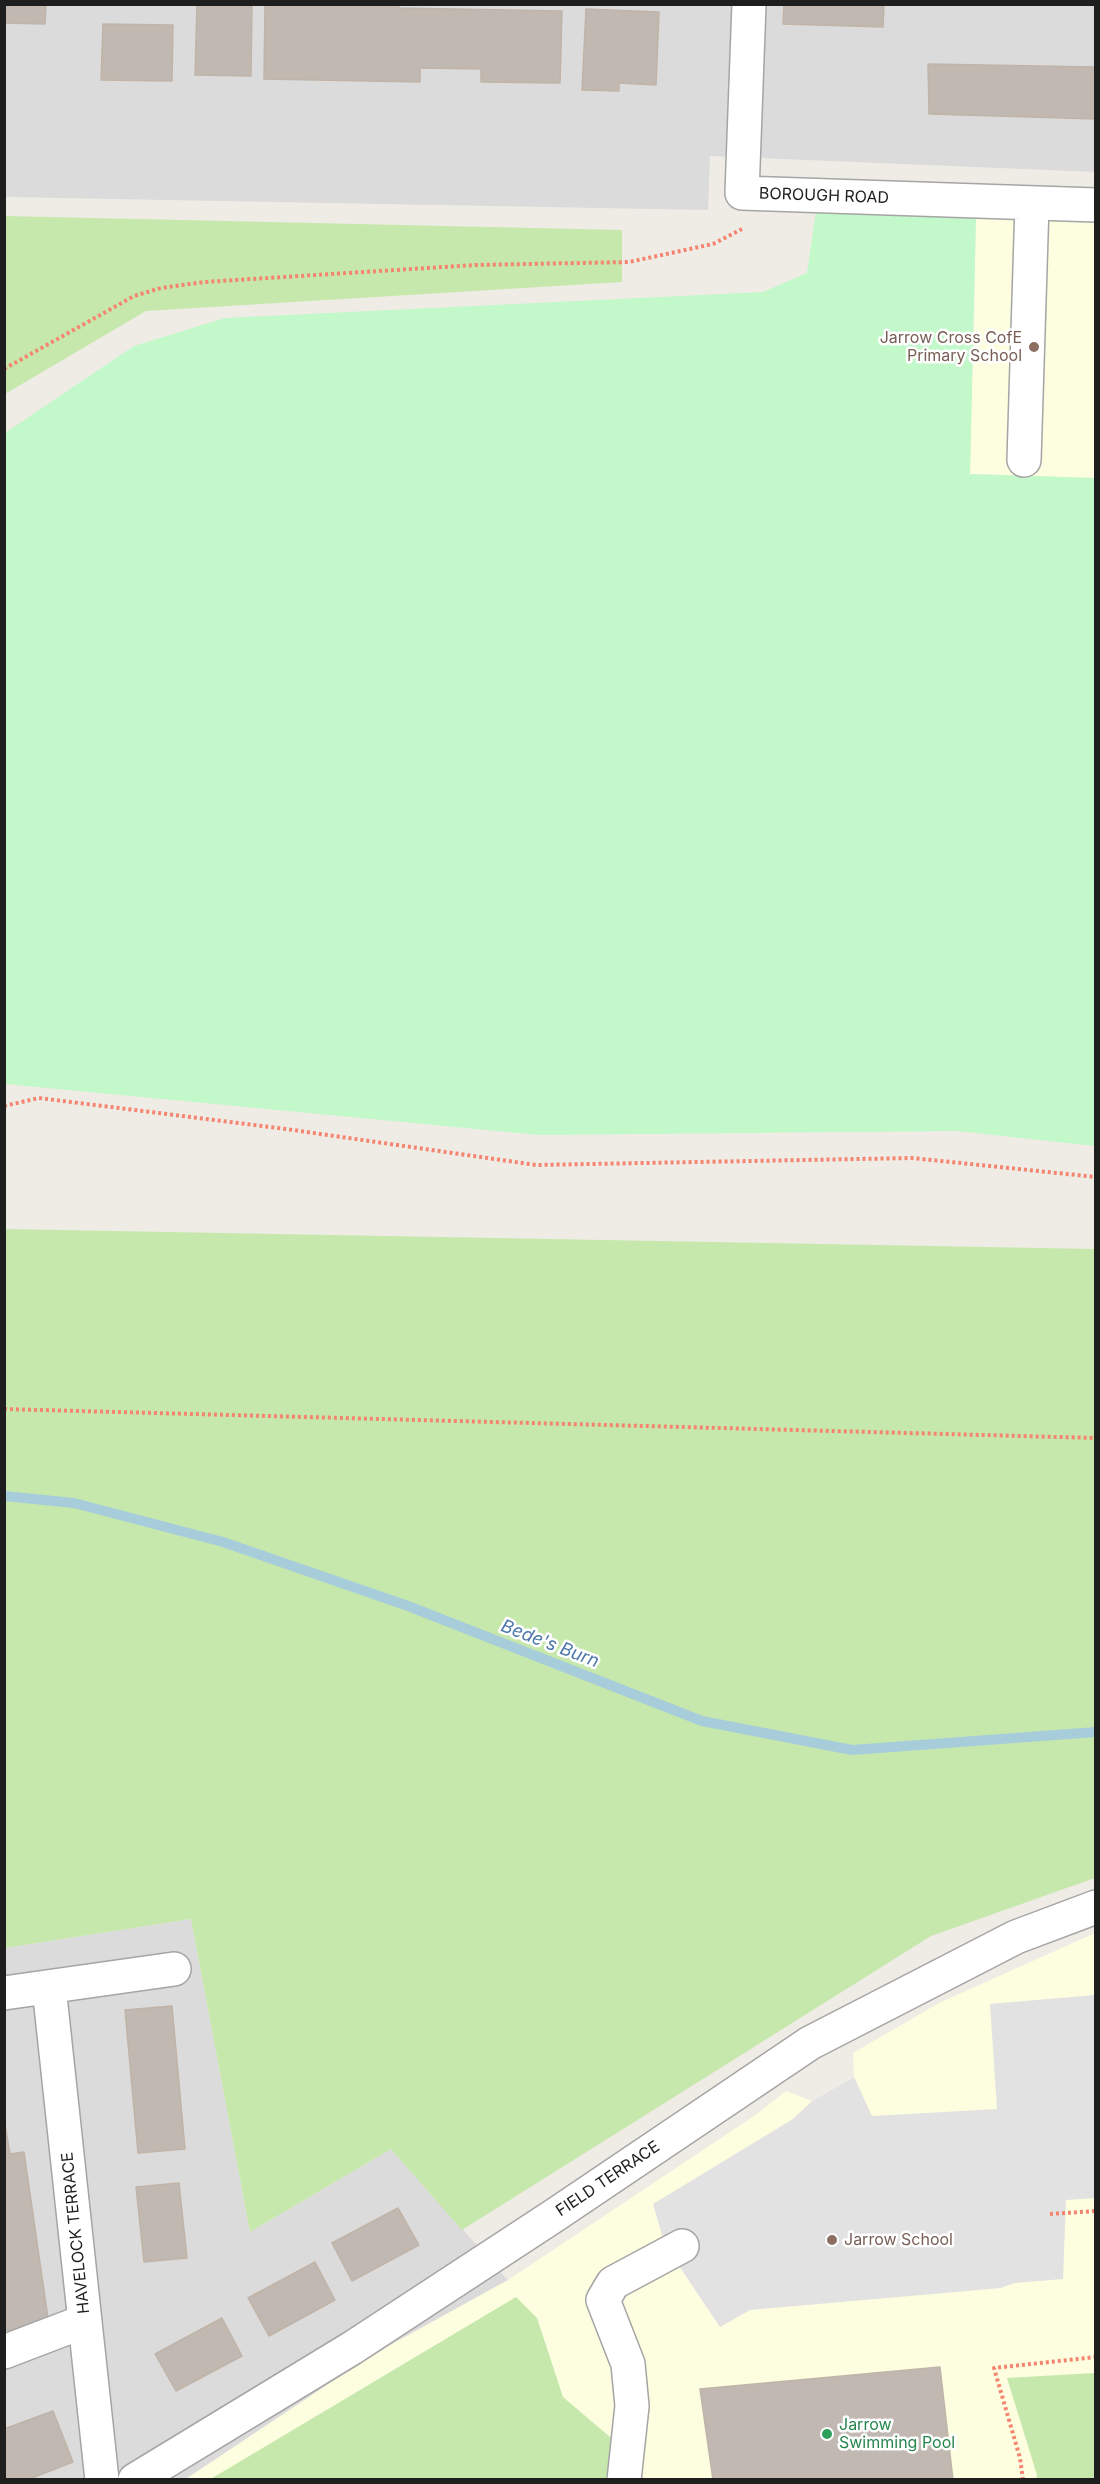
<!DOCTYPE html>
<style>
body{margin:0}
#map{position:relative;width:1100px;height:2484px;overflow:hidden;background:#efece5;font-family:Inter,sans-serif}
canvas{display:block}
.frame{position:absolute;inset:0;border:6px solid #1e1e1e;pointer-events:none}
</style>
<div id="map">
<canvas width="1100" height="2484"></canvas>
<div class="frame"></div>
</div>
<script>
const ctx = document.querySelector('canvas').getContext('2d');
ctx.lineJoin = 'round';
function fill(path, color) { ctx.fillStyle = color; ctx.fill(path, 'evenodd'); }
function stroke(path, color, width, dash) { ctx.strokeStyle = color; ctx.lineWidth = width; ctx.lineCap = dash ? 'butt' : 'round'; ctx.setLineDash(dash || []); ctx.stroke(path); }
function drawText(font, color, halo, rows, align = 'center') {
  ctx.font = font + ' Inter,sans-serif'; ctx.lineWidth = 5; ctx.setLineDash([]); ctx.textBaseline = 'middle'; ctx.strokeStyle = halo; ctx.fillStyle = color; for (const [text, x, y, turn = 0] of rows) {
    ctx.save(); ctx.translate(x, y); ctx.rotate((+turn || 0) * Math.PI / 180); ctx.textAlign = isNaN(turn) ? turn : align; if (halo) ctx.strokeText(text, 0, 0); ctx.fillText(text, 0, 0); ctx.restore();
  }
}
const residential = new Path2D(`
 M5,5h1090v167l-385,-16 -2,54 -703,-13z
 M191,1919l59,313 141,-83 117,131 -114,63 -61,38 -148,98 -180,1v-532z`);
const education = new Path2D(`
 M976,218l119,3v257l-125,-4z
 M1095,1933v546l-910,1 148,-99 61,-38 114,-63 249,-166 29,-23 26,10 42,-24 -1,-24 86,-50z`);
const grass = new Path2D(`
 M5,216l617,14v52l-476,29 -141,83z
 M5,1229l1090,20v629l-164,58 -469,294 -71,-81 -141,83 -59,-313 -186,29z
 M516,2297l21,21 26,79 54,46 -5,36 -403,1z
 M1095,2373v106h-59l1,-4 -30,-97z`);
const park = new Path2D(`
 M816,211l160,7 -6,256 125,4v668l-138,-15 -418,4 -534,-51v-651l129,-87 91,-28 538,-26 44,-19z`);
const parking = new Path2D(`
 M1095,1995v203l-29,2 -3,79 -49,4 -13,5 -251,22 -30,17 -55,-82 -12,-41 140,-85 19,-18 42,-24 18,39 125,-7 -7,-105z`);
const stream = new Path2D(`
 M4,1496l70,7 149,39 185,64 294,115 150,29 244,-18`);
const building = new Path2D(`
 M4,4h42l-1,20 -41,-1z
 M197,4h55l-1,72 -56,-1z
 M265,4h134v4l163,3 -2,72 -79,-1v-13l-61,-1v14l-156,-3z
 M784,4h100l-1,23 -100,-3z
 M586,9l73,3 -3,73 -37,-2v8l-37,-1z
 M103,24l70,1 -1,56 -71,-1z
 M928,64l168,3v52l-167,-5z
 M172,2006l13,143 -47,4 -13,-143z
 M4,2118l6,36 14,-2 25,173 -45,6z
 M179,2183l8,75 -43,4 -8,-75z
 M398,2208l21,37 -67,36 -20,-38z
 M315,2262l20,38 -66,36 -21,-38z
 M222,2318l20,38 -66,35 -21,-37z
 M940,2367l13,113h-240l-13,-91z
 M53,2411l20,51 -46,18h-23v-51z`);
const path = new Path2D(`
 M4,369l130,-73 27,-8 43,-6 271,-17 154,-3 84,-18 29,-15
 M4,1106l35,-8 247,31 250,36 376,-7 184,19
 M4,1409l1092,29
 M1050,2214l46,-3
 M1023,2480l-3,-22 -26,-90 102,-11`);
const minor = new Path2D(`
 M749,4l-7,189 354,12
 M1024,460l8,-256
 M49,1987l53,493
 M4,1993l170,-24
 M4,2352l81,-31
 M135,2480l217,-132 203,-133 255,-172 206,-106 80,-30
 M624,2480l8,-74 -4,-42 -25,-64 10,-17 69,-37`);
const markers = [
 [1034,347,6,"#8d6e63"],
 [832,2240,6,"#8d6e63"],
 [827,2434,6,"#2e9e5b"]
];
const streetNames = [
 ["BOROUGH ROAD",824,196,2],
 ["FIELD TERRACE",608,2179,-34],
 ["HAVELOCK TERRACE",76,2233,-96]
];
const educationNames = [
 ["Jarrow Cross CofE",1022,338],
 ["Primary School",1022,356],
 ["Jarrow School",844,2240,"left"]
];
const leisureNames = [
 ["Jarrow",839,2425],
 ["Swimming Pool",839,2443]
];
const waterNames = [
 ["Bede's Burn",550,1644,21]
];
fill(residential, '#dcdbdb');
fill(education, '#fcfedf');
fill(grass, '#c7e8ac');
fill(park, '#c3f8ca');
fill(parking, '#e2e2e2');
stroke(stream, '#a7cddb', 10);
fill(building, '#c0b8b1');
stroke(building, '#c0b4a8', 1.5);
stroke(minor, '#a5a5a5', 36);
stroke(path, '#f58470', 4, [3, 3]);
stroke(minor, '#fff', 33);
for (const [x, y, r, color] of markers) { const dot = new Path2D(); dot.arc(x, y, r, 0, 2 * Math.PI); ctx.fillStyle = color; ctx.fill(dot); stroke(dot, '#fff', 2); }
drawText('16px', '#1e1e1e', '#fff', streetNames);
drawText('16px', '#785e54', '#fff', educationNames, 'right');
drawText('16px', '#27864d', '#fff', leisureNames, 'left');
drawText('italic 18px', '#4e78ab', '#fff', waterNames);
</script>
